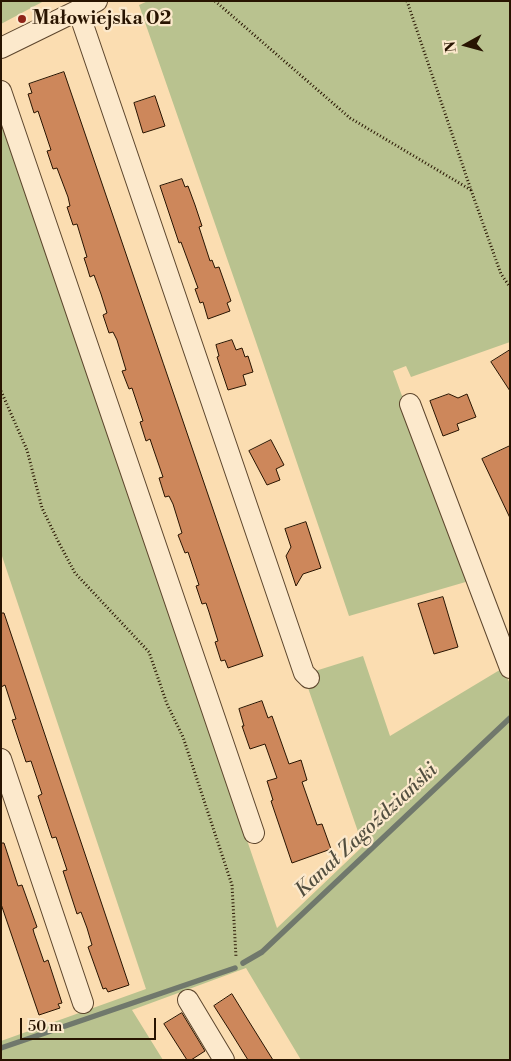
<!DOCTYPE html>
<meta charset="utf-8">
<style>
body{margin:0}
#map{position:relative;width:511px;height:1061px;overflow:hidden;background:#fbddb1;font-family:"Libre Bodoni",serif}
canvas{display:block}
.frame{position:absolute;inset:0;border:2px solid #281401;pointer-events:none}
.north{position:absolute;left:441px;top:20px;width:50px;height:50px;-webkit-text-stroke:4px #fce9cc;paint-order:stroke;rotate:263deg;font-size:14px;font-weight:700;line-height:20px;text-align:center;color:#281401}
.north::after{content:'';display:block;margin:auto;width:18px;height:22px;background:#281401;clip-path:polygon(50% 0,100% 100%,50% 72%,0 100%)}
.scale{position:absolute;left:20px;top:1018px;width:136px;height:22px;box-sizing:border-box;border:2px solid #281401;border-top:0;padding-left:6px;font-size:15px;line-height:18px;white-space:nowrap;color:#281401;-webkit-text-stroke:4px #fce9cc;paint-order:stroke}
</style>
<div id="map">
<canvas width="511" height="1061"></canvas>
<div class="frame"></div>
<div class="north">N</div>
<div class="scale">50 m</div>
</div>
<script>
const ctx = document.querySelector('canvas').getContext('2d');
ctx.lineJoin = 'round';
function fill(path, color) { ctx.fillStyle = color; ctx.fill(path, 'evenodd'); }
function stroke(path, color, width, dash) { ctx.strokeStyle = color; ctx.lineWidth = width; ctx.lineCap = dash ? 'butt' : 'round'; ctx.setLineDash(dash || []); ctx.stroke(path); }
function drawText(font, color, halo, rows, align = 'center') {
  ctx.font = font + ' "Libre Bodoni",serif'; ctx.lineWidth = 4.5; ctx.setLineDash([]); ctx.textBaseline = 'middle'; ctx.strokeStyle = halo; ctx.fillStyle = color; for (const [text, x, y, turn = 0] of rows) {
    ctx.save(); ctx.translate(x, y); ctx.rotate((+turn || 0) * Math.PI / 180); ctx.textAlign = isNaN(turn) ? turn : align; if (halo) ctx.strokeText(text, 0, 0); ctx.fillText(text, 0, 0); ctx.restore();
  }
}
const green = new Path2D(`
 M1,1h43l-43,23z
 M148,1h362v341l-99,35 -5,-11 -13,5 76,210 -120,35 -94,-277 -116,-334z
 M1,120l276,808 86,-82 -56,-161 5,-13 51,-16 27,80 113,-68 7,16v376h-209l-55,-92 -114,42 31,50h-162v-19l145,-52 -145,-436z`);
const stream = new Path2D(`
 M243,963l19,-11 248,-234
 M1,1048l234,-80`);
const building = new Path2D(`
 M64,72l199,584 -35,12 -3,-8 -4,1 -6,-19 3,-1 -9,-29 -3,-9 -4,1 -6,-18 3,-1 -11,-33 -3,1 -7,-18 4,-2 -9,-29 -4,-8 -4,1 -6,-19 4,-1 -10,-29 -3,-9 -4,2 -6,-19 3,-1 -11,-33 -3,1 -7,-18 4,-1 -9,-30 -4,-8 -4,1 -6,-18 4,-2 -6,-19 -7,-19 -4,2 -3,-10 -3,-9 3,-1 -10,-33 -4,1 -6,-18 3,-1 -2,-9 -11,-29 -4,1 -6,-18 4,-1 -13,-39 -4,2 -6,-19 4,-1 -3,-9z
 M155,96l10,30 -22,7 -9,-30z
 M182,179l3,8 3,-1 7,19 7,21 -3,1 11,34 2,-1 3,8 4,-1 12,34 -4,2 3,8 -22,8 -5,-17 -3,1 -5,-14 3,-1 -17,-46 -2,1 -19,-57z
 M232,340l4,10 6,-2 3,9 3,-1 5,16 -10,3 3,10 -18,5 -11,-33 2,-1 -3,-11z
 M510,350v41l-19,-29z
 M449,394l9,4 9,-4 9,23 -19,7 2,6 -16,6 -13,-35z
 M271,440l13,25 -8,4 4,11 -13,5 -18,-34z
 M510,446v72l-28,-59z
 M306,522l15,46 -18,6 -7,12 -10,-30 5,-9 -6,-18z
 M443,597l15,50 -24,7 -16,-50z
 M1,613h3l125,372 -21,7 -2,-4 -3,1 -15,-42 4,-2 -5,-17 -6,-16 -4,2 -14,-43 4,-1 -11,-33 -4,1 -14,-42 4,-2 -11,-33 -5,1 -14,-42 4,-1 -11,-34 -4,2z
 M262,701l6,17 4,-2 17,48 12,-4 6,20 -5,2 15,43 5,-1 9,25 -39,14 -21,-62 2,-1 -6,-19 10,-3 -12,-34 -15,5 -8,-23h2l-5,-17z
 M1,843h3l14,43 4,-1 15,42 -4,2 1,4 10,29 4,-2 14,43 -4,1 2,4 -21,7 -38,-111z
 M232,994l16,26 25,40h-25l-18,-29 -16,-25z
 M182,1013l23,38 -14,9h-4l-23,-36z`);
const path = new Path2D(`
 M215,1l135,117 121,72
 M407,1l64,189 30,84 9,13
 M1,391l26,59 15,58 17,35 16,30 74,79 18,52 16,33 49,148 4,72`);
const minor = new Path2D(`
 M78,10l226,663 5,5
 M1,48l96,-47
 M1,91l253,742
 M410,404l100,264
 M1,759l82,244
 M188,1000l36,60`);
const markers = [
 [22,19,5,"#8f2418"]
];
const poiNames = [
 ["Małowiejska 02",32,19]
];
const waterNames = [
 ["Kanał Zagoździański",367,831,-43]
];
fill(green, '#b9c28f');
stroke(stream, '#70786c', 5.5);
fill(building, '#cd875b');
stroke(building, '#281401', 1);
stroke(minor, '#5d462d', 22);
stroke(path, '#281401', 3, [1, 2.5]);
stroke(minor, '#fce9cc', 20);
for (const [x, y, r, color] of markers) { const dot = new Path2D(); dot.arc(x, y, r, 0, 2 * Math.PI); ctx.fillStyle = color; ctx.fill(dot); stroke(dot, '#fce9cc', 2); }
drawText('bold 19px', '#281401', '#fce9cc', poiNames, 'left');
drawText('italic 20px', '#524e3f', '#fce9cc', waterNames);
</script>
